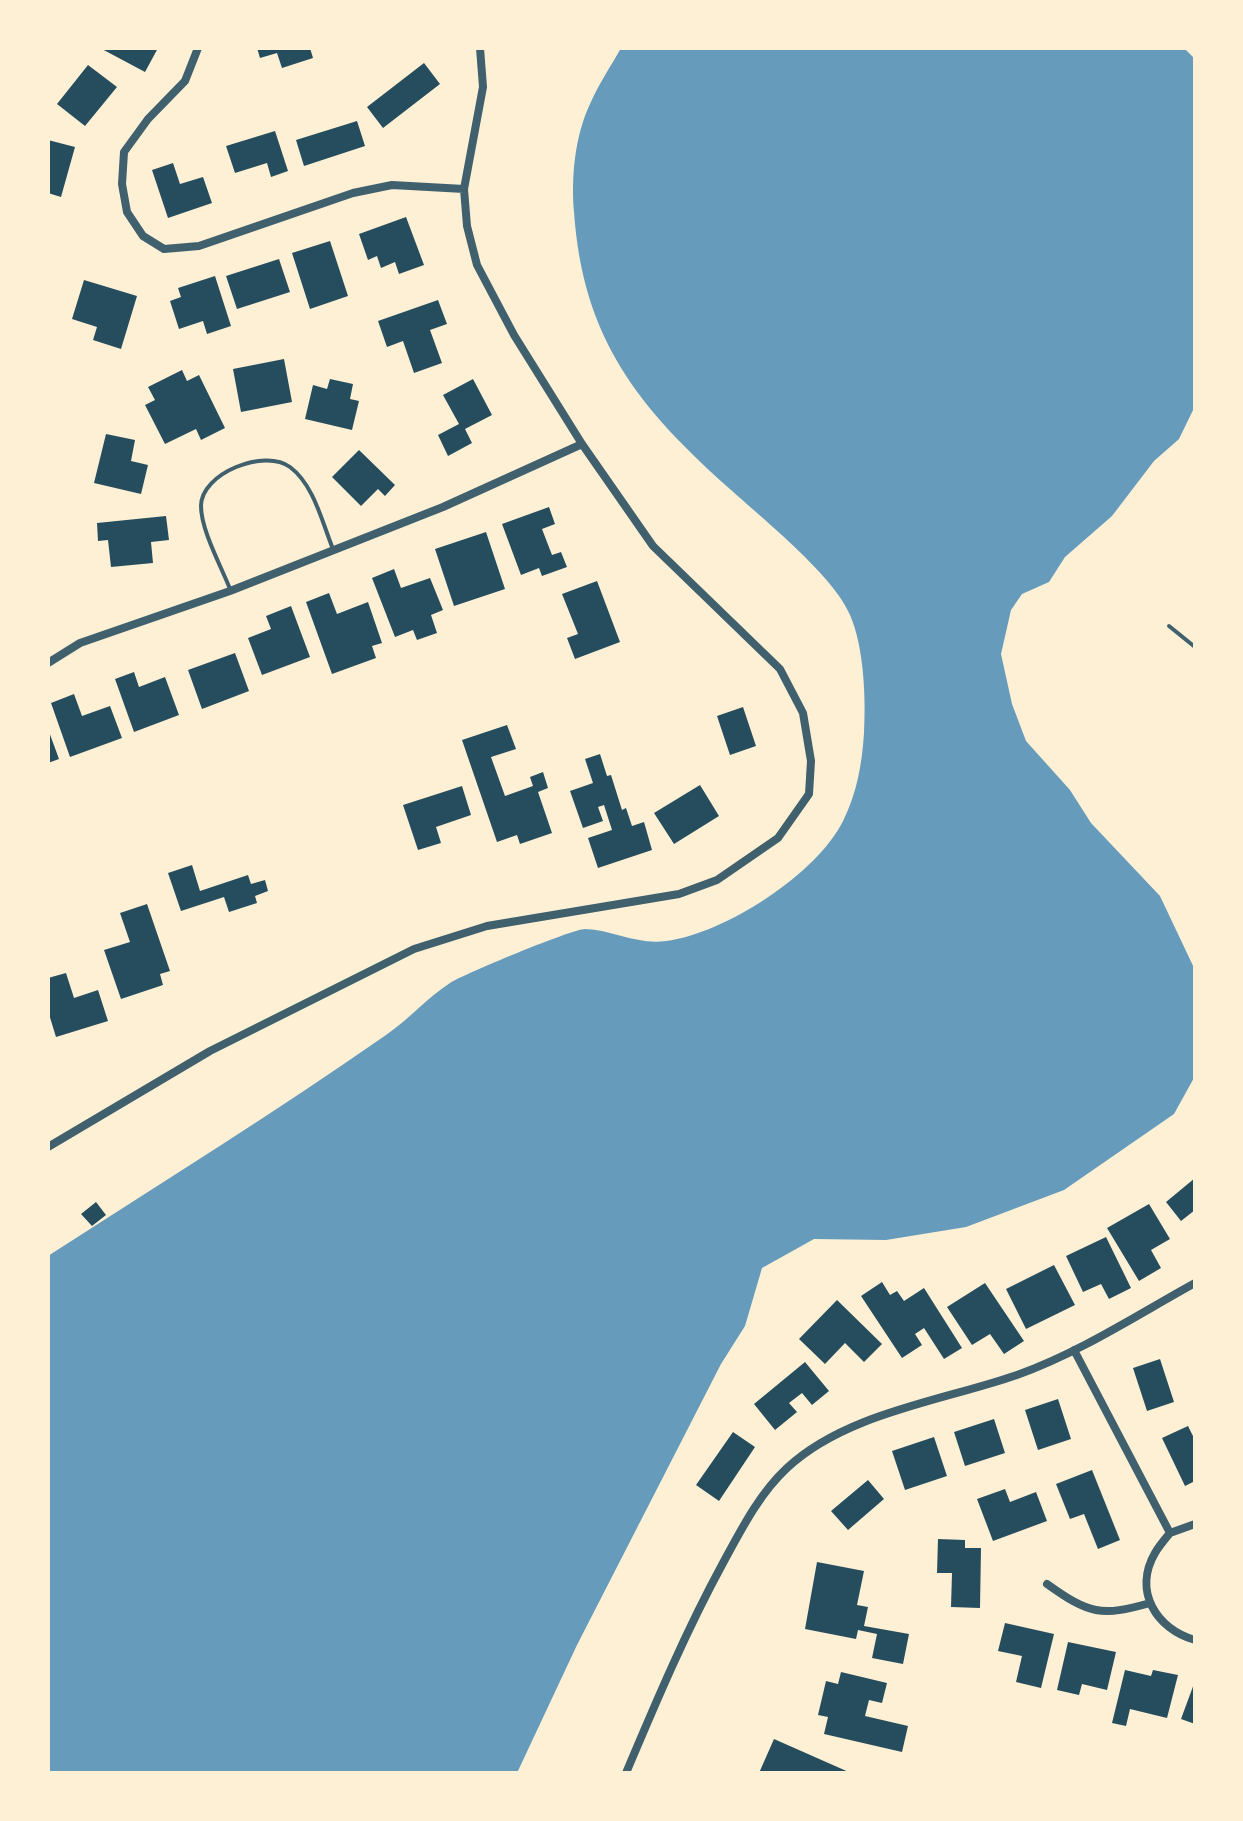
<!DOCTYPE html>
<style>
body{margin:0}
#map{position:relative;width:1243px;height:1821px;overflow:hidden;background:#fdf0d5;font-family:"Asap Condensed",sans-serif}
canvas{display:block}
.frame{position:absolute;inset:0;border:50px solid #fdf0d5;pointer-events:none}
</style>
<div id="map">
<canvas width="1243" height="1821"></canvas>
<div class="frame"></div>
</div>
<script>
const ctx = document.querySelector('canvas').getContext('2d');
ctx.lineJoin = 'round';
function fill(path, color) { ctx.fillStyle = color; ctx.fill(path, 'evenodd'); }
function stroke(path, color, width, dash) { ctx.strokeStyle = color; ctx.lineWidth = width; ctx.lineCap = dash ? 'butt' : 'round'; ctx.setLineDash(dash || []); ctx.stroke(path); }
const water = new Path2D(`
 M621,48h563l11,11v347l-16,33 -25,22 -42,55 -47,41 -16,25 -27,12 -11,16 -10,44 11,50 14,37 44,49 21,33 69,73 35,74v106l-21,38 -110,76 -98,37 -80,13 -72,-1 -52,29 -17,58 -24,38 -144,281 -60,128h-469v-517c113,-73 228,-144 338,-221 22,-15 41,-37 64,-52 14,-9 122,-54 135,-54 28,1 52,16 81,12 58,-7 151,-67 177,-120 14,-28 19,-57 21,-88 2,-35 0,-86 -14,-118 -16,-39 -87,-96 -119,-125 -92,-82 -148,-150 -157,-278 -3,-36 1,-76 16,-108 8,-19 21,-38 31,-56z`);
const building = new Path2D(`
 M100,48h58l-13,24z
 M257,48h53l3,10 -31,10 -5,-15 -17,5z
 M424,63l16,21 -57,44 -16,-21z
 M88,65l29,22 -32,39 -28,-22z
 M357,121l8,25 -61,20 -8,-26z
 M275,131l13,40 -17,6 -4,-14 -32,10 -9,-27z
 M48,140l27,7 -14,50 -13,-4z
 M173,163l7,21 23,-7 9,26 -44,15 -16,-48z
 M406,217l18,48 -25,9 -4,-12 -14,6 -4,-12 -9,4 -9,-26z
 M330,241l18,55 -38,13 -18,-56z
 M279,259l11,33 -53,17 -11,-33z
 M215,276l16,50 -24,8 -4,-13 -24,8 -9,-28 11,-4 -3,-9z
 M84,280l53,16 -16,53 -28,-9 4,-13 -25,-8z
 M438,300l9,24 -17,6 12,33 -28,10 -11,-32 -16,6 -9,-26z
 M284,359l8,43 -51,10 -8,-43z
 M182,370l5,11 12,-6 26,53 -24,12 -5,-11 -31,15 -20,-39 10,-5 -7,-13z
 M330,379l23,5 -3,15 9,2 -7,29 -47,-11 8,-34 14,4z
 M473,379l19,36 -27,14 7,14 -24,13 -10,-21 21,-11 -16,-29z
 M106,434l29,6 -4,21 17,4 -7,29 -47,-11z
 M359,450l36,35 -10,11 -7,-7 -17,17 -29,-29z
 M549,507l6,17 -13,5 10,26 9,-3 6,15 -25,9 -3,-8 -18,7 -19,-51z
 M166,516l3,24 -18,2 2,21 -42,4 -3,-27 -10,1 -1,-18z
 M486,532l19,57 -51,17 -19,-57z
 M394,569l7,19 29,-10 13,32 -12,5 6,18 -20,7 -4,-10 -18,7 -23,-59z
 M597,581l23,61 -45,17 -8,-21 11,-4 -16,-40z
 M329,593l8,21 31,-12 14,41 -10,3 4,12 -44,16 -26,-72z
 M291,606l19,51 -48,18 -14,-37 23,-9 -5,-13z
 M235,653l14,38 -47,18 -14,-39z
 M134,672l5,15 26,-10 14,38 -45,17 -19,-53z
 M74,694l8,22 28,-10 12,32 -52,19 -19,-54z
 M743,707l13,39 -26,9 -13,-39z
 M507,725l9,24 -25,8 14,39 28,-10 -3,-9 13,-5 5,16 -10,4 14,41 -32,11 -3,-9 -20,7 -35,-102z
 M48,729l11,30 -11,4z
 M600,754l7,22 4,-1 11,35 4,-2 6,18 12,-4 8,28 -54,18 -10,-30 24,-8 -8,-25 -6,2 5,14 -20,7 -13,-37 23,-8 -8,-24z
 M700,785l19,31 -45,28 -20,-31z
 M462,786l9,29 -35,12 5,16 -23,7 -15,-45z
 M192,865l8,26 48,-16 3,9 14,-4 3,11 -13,5 2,7 -28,9 -5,-15 -43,14 -13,-38z
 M147,904l23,67 -10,3 3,11 -42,14 -17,-49 26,-8 -10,-29z
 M66,973l8,25 24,-8 10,31 -52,16 -8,-26v-33z
 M1195,1178v32l-14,11 -15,-19z
 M96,1202l10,13 -14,11 -11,-12z
 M1149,1204l21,35 -19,11 10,18 -22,13 -32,-53z
 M1106,1237l25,51 -22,11 -8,-15 -18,8 -17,-36z
 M1054,1265l21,40 -49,24 -20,-40z
 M882,1282l8,13 7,-4 7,10 20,-13 38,60 -18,11 -20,-31 -9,6 7,11 -20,13 -41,-62z
 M985,1283l39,58 -20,13 -14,-20 -18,11 -25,-38z
 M837,1300l45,44 -18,18 -19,-19 -20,21 -26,-25z
 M1160,1359l14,43 -27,9 -14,-43z
 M805,1362l24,29 -17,14 -10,-12 -13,10 8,9 -22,18 -21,-26z
 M1058,1399l13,40 -33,11 -13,-40z
 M994,1419l11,34 -40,13 -11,-34z
 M1188,1426l7,14v41l-10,5 -23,-48z
 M733,1432l22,15 -36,54 -23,-16z
 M934,1437l13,39 -42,14 -13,-39z
 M1092,1470l28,70 -22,9 -14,-35 -14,5 -14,-35z
 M868,1480l16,19 -36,31 -17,-19z
 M1005,1489l5,13 26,-10 11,29 -54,20 -16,-42z
 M938,1539l27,1v8h16l-1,60 -29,-1 1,-34h-15z
 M817,1562l47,9 -7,34 11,2 -4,19 45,8 -6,30 -31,-6 5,-24 -19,-4 -2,9 -51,-10z
 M1005,1623l49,11 -13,54 -25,-6 6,-26 -24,-5z
 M1068,1642l48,10 -9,38 -25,-6 -3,11 -22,-5z
 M1125,1670l26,6 2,-6 25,5 -11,43 -37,-9 -4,17 -14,-3z
 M841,1672l46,11 -5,20 -13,-3 -4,16 43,10 -6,26 -78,-18 4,-17 -10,-2 8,-34 12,3z
 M1195,1681v43l-14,-5z
 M774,1739l77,34h-92z`);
const service = new Path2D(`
 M230,589c-9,-23 -29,-59 -29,-83 0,-33 64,-58 89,-39 24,18 32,55 43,82
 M1169,626l26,21`);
const minor = new Path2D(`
 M198,48l-13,33 -37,38 -24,33 -2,32 5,28 16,24 21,13 35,-3 154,-53 39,-8 72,4
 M48,663l32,-20 150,-52 213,-84 139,-63
 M48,1147l162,-96 204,-102 73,-23 192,-32 38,-14 61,-42 31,-44 2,-33 -8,-48 -23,-44 -127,-123 -71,-102 -68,-109 -37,-70 -10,-39 -3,-37 19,-102 -3,-39
 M1074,1350l96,183
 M1170,1533c-5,6 -11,13 -15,20 -22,38 1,76 40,87
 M1170,1533l25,-9
 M1047,1584c42,30 54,33 103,19
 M626,1773c30,-71 60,-142 97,-210 18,-33 36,-69 64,-95 59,-55 155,-67 230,-93 62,-22 120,-60 178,-92`);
fill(water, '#669bbc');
fill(building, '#264d5e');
stroke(service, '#3f606c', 4);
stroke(minor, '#3f606c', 8);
</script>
